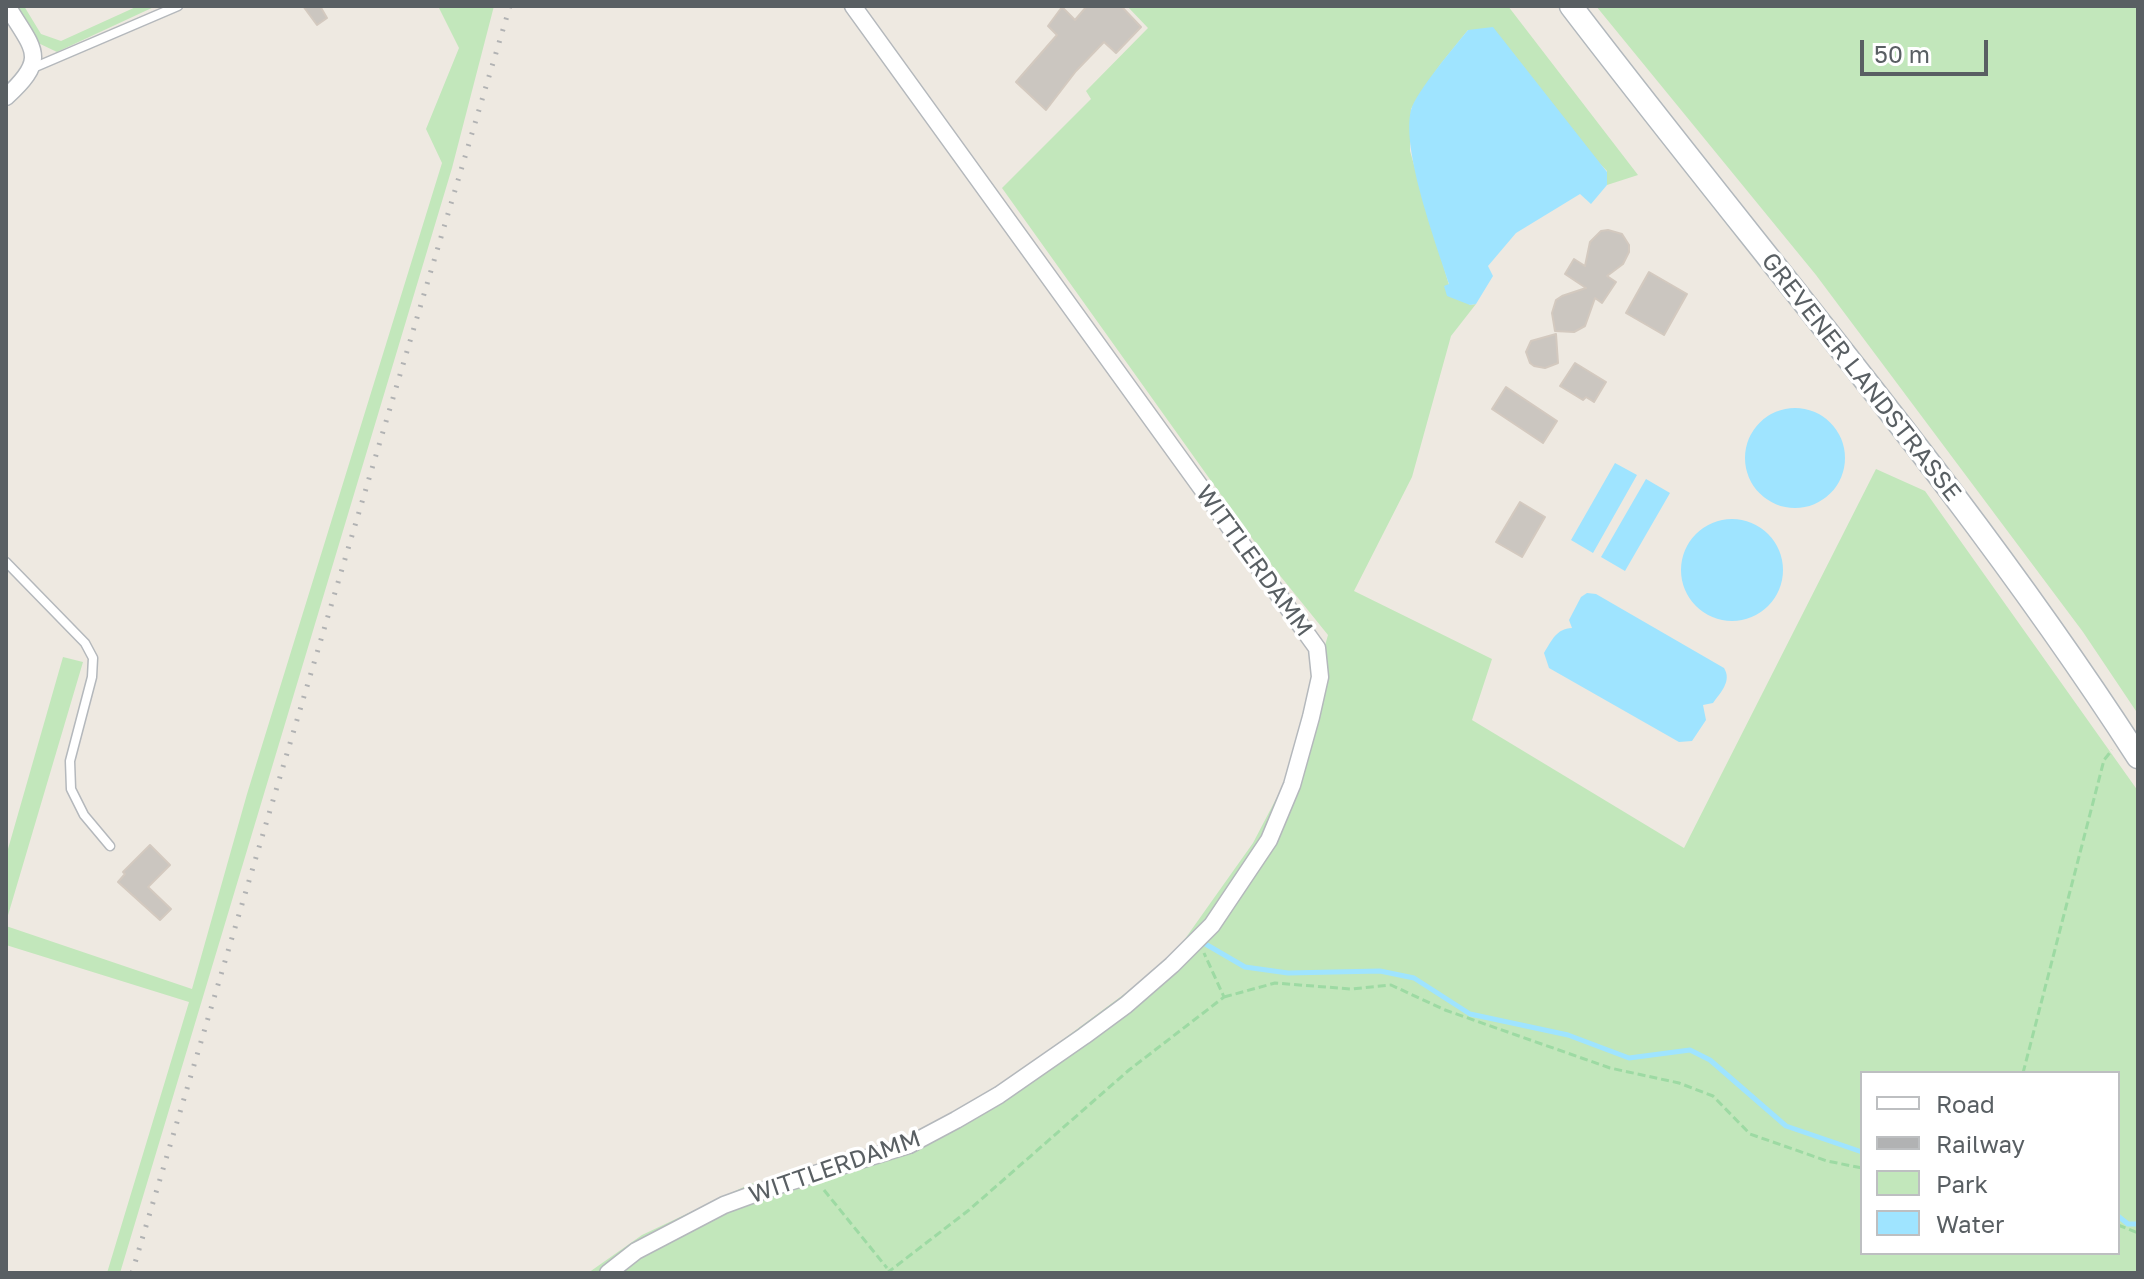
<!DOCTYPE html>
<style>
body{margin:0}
#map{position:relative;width:2144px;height:1279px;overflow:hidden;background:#eee9e1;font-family:"Golos Text",sans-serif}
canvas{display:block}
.frame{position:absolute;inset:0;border:8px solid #595f63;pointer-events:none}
.legend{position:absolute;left:1860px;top:1071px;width:260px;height:184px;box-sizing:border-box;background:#fff;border:2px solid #bdbfc1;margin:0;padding:10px 14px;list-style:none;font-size:24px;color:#595f63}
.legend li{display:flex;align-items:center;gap:16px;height:40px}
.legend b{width:40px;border:2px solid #bdbfc1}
.scale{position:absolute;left:1860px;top:40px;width:128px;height:36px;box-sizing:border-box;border:4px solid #595f63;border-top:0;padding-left:10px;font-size:24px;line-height:28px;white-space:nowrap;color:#595f63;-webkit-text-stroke:6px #fff;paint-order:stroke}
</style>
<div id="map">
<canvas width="2144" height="1279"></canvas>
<div class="frame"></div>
<ul class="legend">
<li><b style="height:10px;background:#fff"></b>Road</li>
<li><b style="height:10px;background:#b1b2b3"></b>Railway</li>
<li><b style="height:22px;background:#c2e7bb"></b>Park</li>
<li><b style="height:22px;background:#9fe4ff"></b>Water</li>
</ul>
<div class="scale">50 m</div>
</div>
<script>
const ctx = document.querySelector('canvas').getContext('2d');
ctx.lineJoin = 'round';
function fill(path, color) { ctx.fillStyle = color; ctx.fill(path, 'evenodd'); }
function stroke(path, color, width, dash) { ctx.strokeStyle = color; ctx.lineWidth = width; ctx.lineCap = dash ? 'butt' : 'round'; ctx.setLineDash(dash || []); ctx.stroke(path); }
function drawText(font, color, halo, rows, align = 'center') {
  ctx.font = font + ' "Golos Text",sans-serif'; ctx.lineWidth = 7; ctx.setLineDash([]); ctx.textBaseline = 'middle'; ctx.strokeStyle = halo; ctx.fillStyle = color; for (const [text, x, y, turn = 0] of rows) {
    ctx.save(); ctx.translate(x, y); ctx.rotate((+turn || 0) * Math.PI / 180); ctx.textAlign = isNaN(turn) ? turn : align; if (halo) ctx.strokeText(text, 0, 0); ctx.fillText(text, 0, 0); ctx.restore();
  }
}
const green = new Path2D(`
 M14,6h10l17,28 20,7 77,-35h18l-99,46 -23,-11z
 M438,6h56l-42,162 -332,1105h-13l82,-271 -183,-57v-19l186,63 55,-195 195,-631 -16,-34 33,-81z
 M1127,6h381l130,169 -31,10v-14l-139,-141 -28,35 -29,44 -1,42 39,134 21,20 6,-1 -25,32 -39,141 -58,114 138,68 -20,61 212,128 192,-379 49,22 213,300v482h-1550l54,-38 108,-51 112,-26 121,-59 187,-139 83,-117 35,-67 40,-141 -59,-73 -267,-374 89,-89 -5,-8 62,-63zM1862,1073h256v180h-256z
 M1596,6h542v708l-55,-82 -267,-357z
 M63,657l20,5 -77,260v-66z`);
const water = new Path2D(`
 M1493,27l114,145v13l-16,19 -11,-10 -64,39 -28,33 5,10 -17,28 -6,1 -23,-9 -3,-10 5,-2c-13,-41 -48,-134 -38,-174 5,-18 44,-64 57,-80z
 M1745 458a50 50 0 1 1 100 0a50 50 0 1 1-100 0Z
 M1615,463l22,12 -44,78 -22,-13z
 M1646,479l24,14 -45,78 -24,-14z
 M1681 570a51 51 0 1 1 102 0a51 51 0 1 1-102 0Z
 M1587,593l9,1 128,74c8,13 -3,24 -11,35l-10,2 3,15 -14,21 -13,1 -130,-74 -5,-15c8,-13 12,-24 28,-25l-3,-8 12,-23z`);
const stream = new Path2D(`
 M1202,942l43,25 43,6 92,-2 34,7 56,36 98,21 61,23 61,-8 20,10 76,66 76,26
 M2118,1216l10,8h10`);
const building = new Path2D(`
 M303,6h17l7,12 -10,7z
 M1087,6h34l20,21 -25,26 -12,-11 -28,29 -30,39 -30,-28 41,-47 -9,-9 14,-19 13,13z
 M1608,230l14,4 7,11v7l-6,12 -16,12 9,6 -14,21 -7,-5 -10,28 -11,6 -19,-1 -3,-18 4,-13 6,-4 24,-8 -21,-14 9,-15 11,7 5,-24 11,-11z
 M1649,272l38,22 -23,41 -38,-22z
 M1556,334l2,29 -13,5 -11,-2 -4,-3 -4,-11 5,-11z
 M1575,363l31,19 -12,20 -8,-5 -3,3 -23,-14z
 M1506,387l51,34 -14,22 -51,-34z
 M1520,502l25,15 -23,40 -26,-15z
 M150,845l20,20 -22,22 23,22 -11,11 -42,-38 7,-8 -2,-2z`);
const path = new Path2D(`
 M1224,997l51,-14 76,6 40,-4 54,25 165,58 69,15 34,13 37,38 77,27 35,7
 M2023,1073l81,-313 8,-10
 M824,1190l63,78
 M2118,1225l20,8
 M887,1273l82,-63 160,-140 95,-73 -20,-44`);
const lane = new Path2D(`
 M33,68l145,-62
 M6,562l79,81 8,15 -1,19 -22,84 1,28 13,26 26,31`);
const street = new Path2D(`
 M6,97c43,-39 28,-47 1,-91
 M608,1273l28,-22 88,-46 52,-19 133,-41 47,-25 43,-25 85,-59 42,-31 46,-40 40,-40 57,-85 23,-55 19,-68 9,-40 -3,-29 -464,-642`);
const secondary = new Path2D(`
 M1571,6c190,249 397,487 567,751`);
const rail = new Path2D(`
 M132,1273l378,-1267`);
const streetNames = [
 ["GREVENER LANDSTRASSE",1861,377,52],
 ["WITTLERDAMM",1254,561,54],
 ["WITTLERDAMM",835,1167,-19]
];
fill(green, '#c2e7bb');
fill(water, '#9fe4ff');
stroke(stream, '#9fe4ff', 5);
fill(building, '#cbc6c0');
stroke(building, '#d3c9bf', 2);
stroke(lane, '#b4b8bc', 11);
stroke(street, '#b4b8bc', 19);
stroke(secondary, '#b2b8bd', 25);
stroke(path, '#9ddaa3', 3, [8, 4]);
stroke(lane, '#fff', 8);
stroke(street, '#fff', 16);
stroke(secondary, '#fff', 22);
stroke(rail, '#b1b2b3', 5, [2, 10]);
drawText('24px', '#595f63', '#fff', streetNames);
</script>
